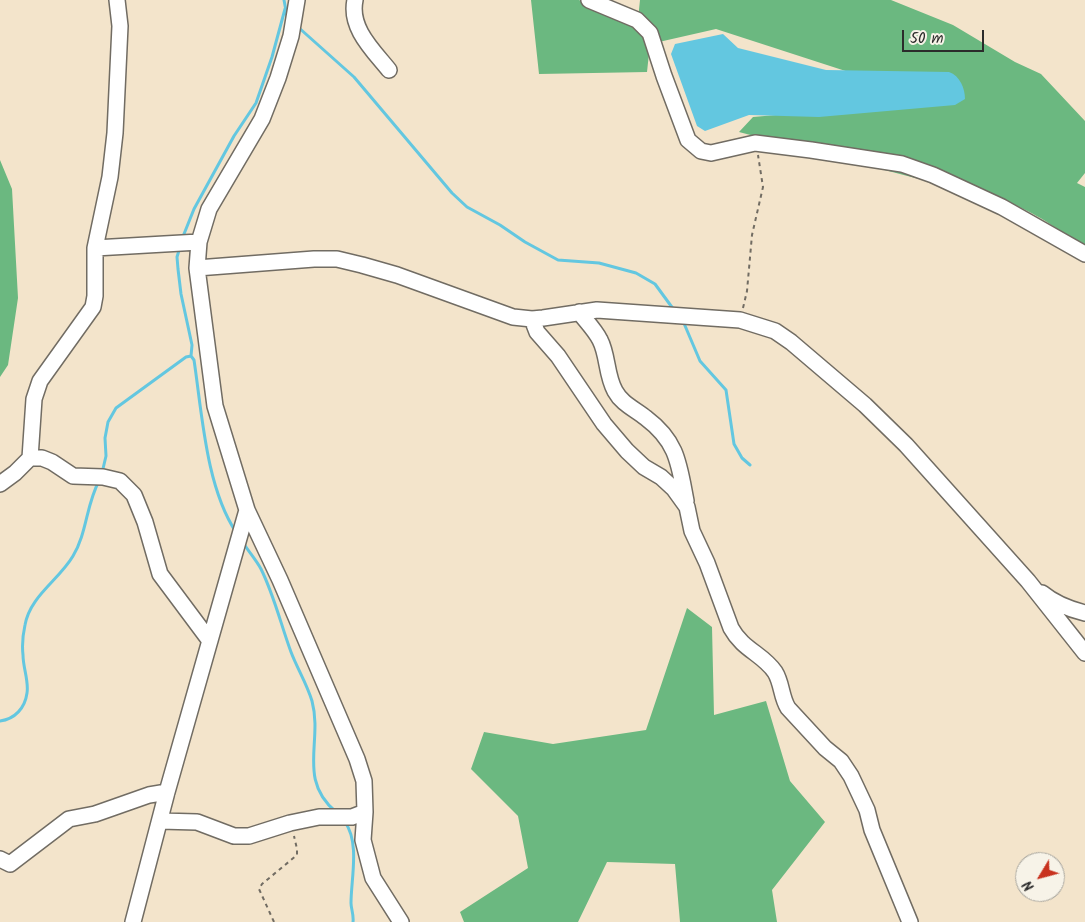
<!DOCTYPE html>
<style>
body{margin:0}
#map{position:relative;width:1085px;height:922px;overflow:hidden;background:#f3e4cb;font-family:Kalam,sans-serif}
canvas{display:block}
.north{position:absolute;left:1015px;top:852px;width:50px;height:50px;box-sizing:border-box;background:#f7f3e8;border:1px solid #a5a39c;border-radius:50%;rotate:233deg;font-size:14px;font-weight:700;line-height:20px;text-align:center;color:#2b2b2b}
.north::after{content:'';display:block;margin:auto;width:18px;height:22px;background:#c8321e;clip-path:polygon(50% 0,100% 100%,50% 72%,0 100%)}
.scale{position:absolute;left:902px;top:30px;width:82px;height:22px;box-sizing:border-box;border:2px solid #2b2b2b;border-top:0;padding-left:6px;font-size:15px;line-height:18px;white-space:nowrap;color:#2b2b2b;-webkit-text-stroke:4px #f7f3e8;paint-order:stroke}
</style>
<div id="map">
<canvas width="1085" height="922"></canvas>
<div class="north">N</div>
<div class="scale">50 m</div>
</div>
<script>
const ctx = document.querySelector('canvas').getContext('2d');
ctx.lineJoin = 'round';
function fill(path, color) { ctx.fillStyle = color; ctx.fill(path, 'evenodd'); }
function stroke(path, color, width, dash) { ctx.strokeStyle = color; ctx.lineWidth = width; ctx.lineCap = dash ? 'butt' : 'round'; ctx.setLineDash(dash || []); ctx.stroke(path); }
const forest = new Path2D(`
 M531,0h48l58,29 3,-29h251l62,25 62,37 26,12 44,47v52l-8,10 8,4v65c-24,-23 -44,-35 -74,-49l-272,-71 14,-15 185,-16 -222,-72 -66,15 -3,28 -108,2z
 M0,160l12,29 6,109 -10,67 -8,12z
 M687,608l25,19 2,88 52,-14 24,80 35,41 -53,68 5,32h-97l-5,-58 -68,-2 -29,60h-114l-4,-10 68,-44 -10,-52 -47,-47 13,-37 69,12 93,-14z`);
const water = new Path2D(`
 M723,34l15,14 88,22 123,2c11,4 16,16 16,27l-10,6 -136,12 -70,-2 -44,16 -8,-5 -26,-72 4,-10z`);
const stream = new Path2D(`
 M284,0l3,16
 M298,27l56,50 98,116 15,14 33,18 25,17 33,18 41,3 37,10 19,11 19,26
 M182,239l12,-30 40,-73 22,-33 16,-46 13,-48
 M180,247l-3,10 1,12 3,25 11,51 -1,11 3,4c8,53 12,127 42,172
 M683,321l17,40 26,29 8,54 8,14 8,7
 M102,473l4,-17 -1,-18 3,-16 8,-14 70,-51 5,-1
 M244,544c5,8 12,16 17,25 13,26 20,56 30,83 6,16 16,32 21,49 11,41 -15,78 24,111
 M0,721c15,-2 25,-13 27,-28 2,-12 -4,-25 -4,-38 -1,-9 0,-21 2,-30 5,-29 34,-45 48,-69 14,-23 13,-51 26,-75
 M345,822c15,21 6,57 6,81 0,6 3,12 2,19`);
const path = new Path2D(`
 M743,308l4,-17 5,-56 11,-48 -5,-32
 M274,922l-15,-33 3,-5 35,-29v-6l-3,-13`);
const minor = new Path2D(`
 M355,0c-6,28 18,50 34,70
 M589,0l48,20 13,13 14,43 24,64 13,11 10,2 44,-10 56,7 91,14 31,11 69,32 83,47
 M95,248l104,-6
 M197,268l117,-9h23l25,6 35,10 116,42 19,2 11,-1 54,-8 143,10 35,11 16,11 74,63 41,40 122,136 57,72
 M579,312c7,9 16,18 21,28 8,15 6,35 15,51 7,13 20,18 31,27 32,24 33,47 40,83
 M532,319l5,13 21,24 46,68 23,27 17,16 17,10 13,12 13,18 5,24 15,32 24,65c12,22 32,26 44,44 7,11 6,25 13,36l37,40 16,13 10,15 16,34 5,20 38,92
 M30,458h12l10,4 21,14 30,1 17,4 14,14 11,27 15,52 50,67
 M0,484l15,-11 15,-15 4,-59 6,-18 53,-74 2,-11v-48l15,-71 5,-44 5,-107 -3,-26
 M247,510l33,70 77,179 7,22 1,31 -2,28 10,38 28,44
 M1042,593c12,10 27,16 43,20
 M160,821l37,1 37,14h15l41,-13 29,-6h33l13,-5
 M0,859l10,5 59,-45 26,-5 54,-19 18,-3
 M133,922l34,-130 80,-282 -32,-104 -18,-138 2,-26 10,-33 53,-90 16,-41 13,-42 6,-36`);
fill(forest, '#6bb880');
fill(water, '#63c7e0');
stroke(stream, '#63c7e0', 3);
stroke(minor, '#716c63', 18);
stroke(path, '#716c63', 2, [4, 4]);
stroke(minor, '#fff', 15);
</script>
